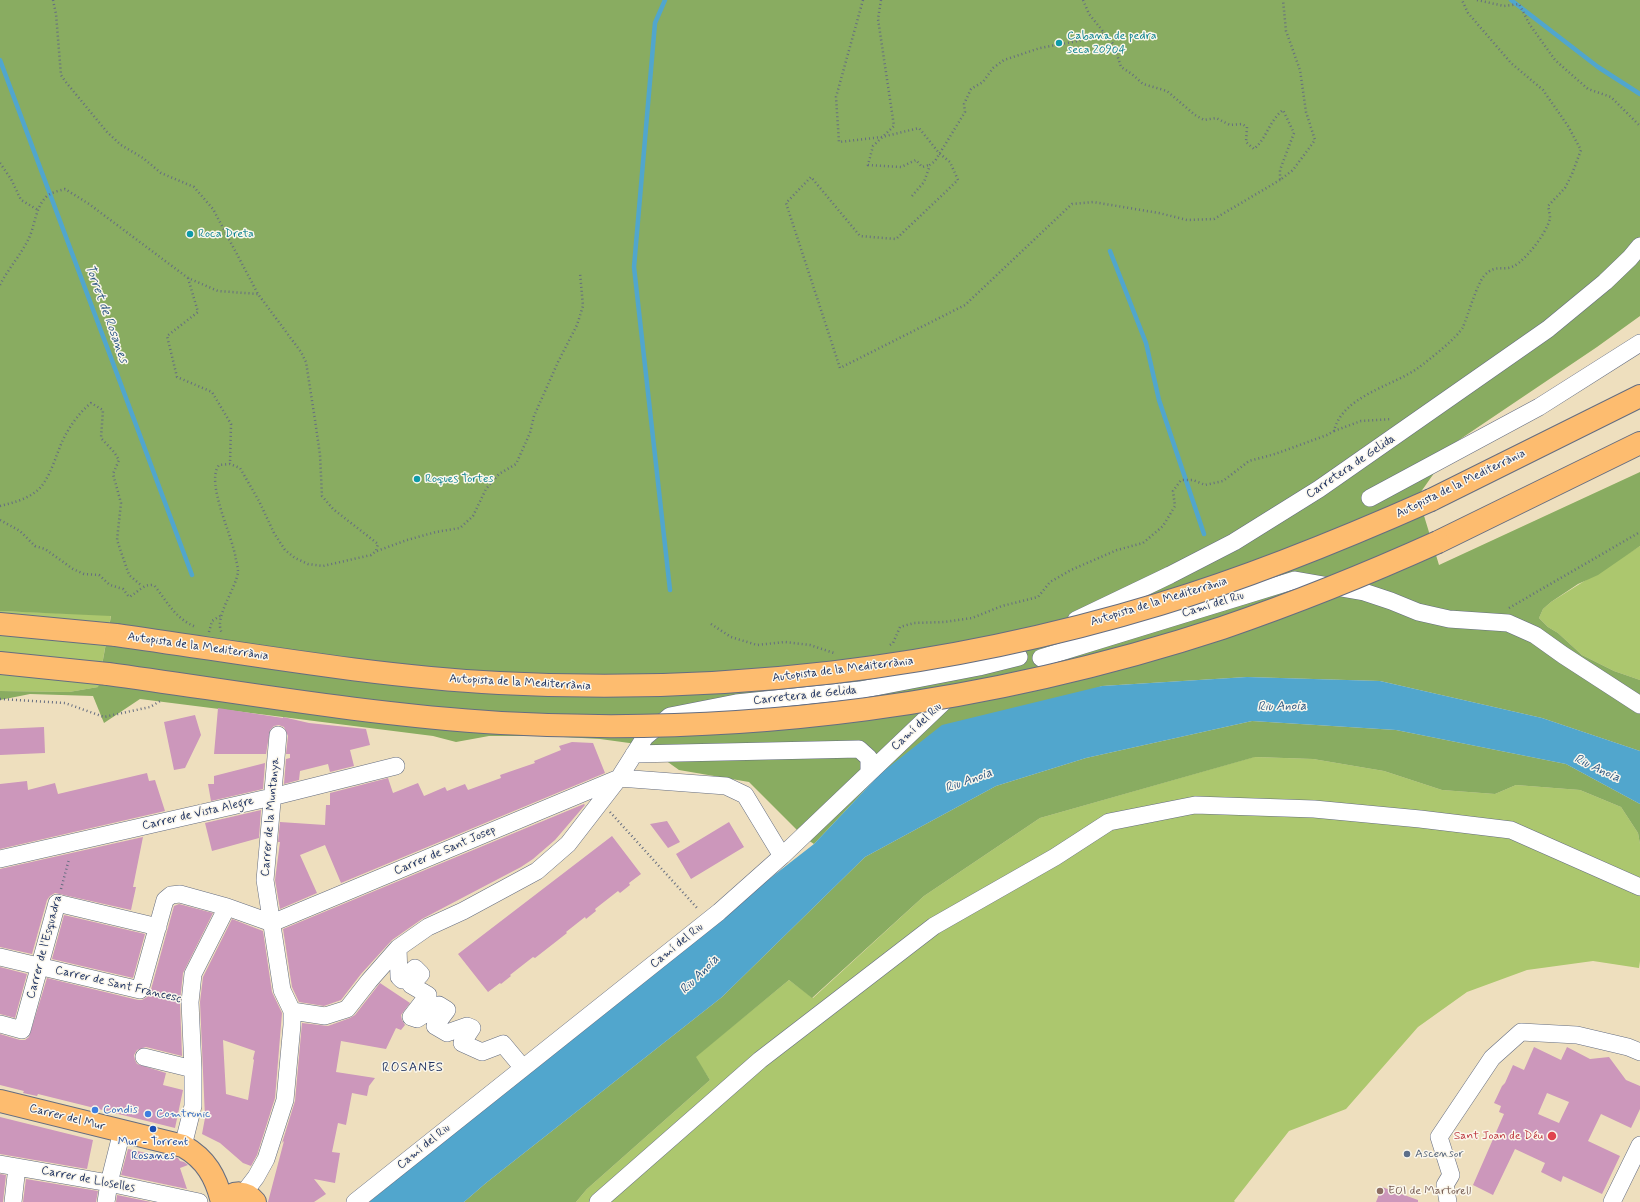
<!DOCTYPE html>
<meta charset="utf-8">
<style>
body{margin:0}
canvas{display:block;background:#eedfbe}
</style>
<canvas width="1640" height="1202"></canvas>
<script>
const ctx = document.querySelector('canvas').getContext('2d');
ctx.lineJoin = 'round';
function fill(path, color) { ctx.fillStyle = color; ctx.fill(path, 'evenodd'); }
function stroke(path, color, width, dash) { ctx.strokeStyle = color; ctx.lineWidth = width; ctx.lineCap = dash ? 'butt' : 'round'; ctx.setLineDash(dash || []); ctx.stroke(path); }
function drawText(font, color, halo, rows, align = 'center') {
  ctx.font = font + ' Mynerve,sans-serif'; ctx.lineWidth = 3; ctx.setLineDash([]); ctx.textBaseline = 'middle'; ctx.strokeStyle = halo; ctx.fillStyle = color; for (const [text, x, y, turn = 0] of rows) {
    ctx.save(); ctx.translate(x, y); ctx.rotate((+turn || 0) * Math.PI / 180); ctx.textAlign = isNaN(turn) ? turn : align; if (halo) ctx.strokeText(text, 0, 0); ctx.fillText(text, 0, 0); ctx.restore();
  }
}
const green = new Path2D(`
 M1640,546v134l-26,-9 -32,-16 -24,-22 -10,-6 -9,-9 4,-9 8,-7z
 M0,611l111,4 -13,72 -29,5 -69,-1z
 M1254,757l59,2 71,12 58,19 53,4 21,-9 64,5 41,17 17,26 2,11v117l-1,7 -46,-7 -66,9 -60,22 -49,35 -72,82 -57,22 -55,70 1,1h-659l11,-13 123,-109 -15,-23 94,-77 24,18 111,-102 116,-78z`);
const forest = new Path2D(`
 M0,0h1640v316l-43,31 -141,95 -38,54 21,69 201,-93v74l-42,29 -20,9 -27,18 -8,7 -4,9 9,9 10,6 24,22 32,16 26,9v71l-98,-33 -162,-37 -133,-4 -145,9 -222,88 -66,70 -9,-6 -56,-56 -70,-12 -35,-25 -44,-6 -55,-3h-56l-33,6 -23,-6 -293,-37 -36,24 -11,-27 -63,-2 -30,6v-9l69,1 29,-5 13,-71 -111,-5z
 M1252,721l144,9 170,34 74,40v40l-2,-11 -17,-26 -41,-17 -64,-5 -21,9 -53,-4 -58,-19 -71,-12 -58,-2 -215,61 -116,78 -112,102 -23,-18 -93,77 14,23 -123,109 -11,13h-112l22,-19 236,-186 143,-140 131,-71 90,-28z`);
const water = new Path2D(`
 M1247,677l133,4 162,37 98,33v53l-74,-40 -170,-34 -144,-9 -166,37 -90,28 -131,71 -143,140 -236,186 -22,19h-95l359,-291 86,-67 66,-70 62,-49 160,-39z`);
const stream = new Path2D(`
 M665,0l-10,23 -21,244 36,323
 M1511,0l87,67 42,27
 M0,60l192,515
 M1110,251l36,92 13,57 45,134`);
const building = new Path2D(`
 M218,708l65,10v-1l26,6 57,6 4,16 -20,5 4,16 -24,6 -2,-8 -28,7 -1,9 -15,4 2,-25 4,-1v-4h-4l2,-18 -4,-9 -5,-2 -5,1 -4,4 -4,24h-52z
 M195,715l6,20 -16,33 -11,2 -10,-48z
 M44,727l1,26 -45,2v-26z
 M572,742l21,1 12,30 -264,110 -16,-38 -25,10 17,38 -37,16 -5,-29 5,-38h-2l2,-20 45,3 1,-20h4v-12l58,-15 5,15 25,-10 6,13 21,-9 2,4 18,-7 3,6 33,-12 -1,-3 35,-12 -1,-2 27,-11 -2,-4z
 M265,763l-2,26 -52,12 -3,-17h6v-8z
 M147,773l2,8 6,-1 10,31 -165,38v-65l27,-3 1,9 27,-7 3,11z
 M584,804l1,1 -30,35 -22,19 -12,8 -99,52 -30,21 -31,34 -20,26 -17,6 -25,-4 -7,-15 -9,-58z
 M261,810l-2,28 -47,13 -7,-28z
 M667,821l13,21 -12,6 -18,-24z
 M729,822l15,25 -53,32 -15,-25z
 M612,836l29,38 -12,9 1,2 -10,8 -2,-2 -23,18 1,2 -10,8 -1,-2 -19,15 1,1 -14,11 -18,14 -2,-1 -23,18 1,1 -10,8 -1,-1 -12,9 -30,-38z
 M143,837l-10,50h3l-5,23 -76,-17 -5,3 -3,4 -15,54 -32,-7v-78z
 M179,904l34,9 -30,60 -3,29 2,54 -36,-9 -9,3 -3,5 1,5 2,4 29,9 -3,12 20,5 -8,38 -137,-34 -1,2 -14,-3 1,-2 -24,-6v-51l20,6h5l4,-3 18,-59 91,22h4l5,-3 3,-4 24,-87z
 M64,915l81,19 -12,44 -81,-19z
 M232,919l31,12 9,61 10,21 -7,85 -18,57 -6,11 -8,-3 -23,-20 -18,-9 3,-16 -5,-116 3,-25zM223,1040l32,11 -2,8 1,1 -6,40 -22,-6z
 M0,967l27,7 -12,44 -15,-4z
 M380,983l30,20 -9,12 1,5 3,5 -4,5 -5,-2 -10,21 -45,-8 -5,31 39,6 -6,8 -2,10 -15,-3 -6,32 -8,-2 -6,29 8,1 -5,30 -21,-4 12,15 -12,8h-46l16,-61 -2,2 13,-42 7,-78 26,3 22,-8 5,-3z
 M1534,1047l27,13 6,-13 23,12 19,-2 17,23 14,6v23l-9,19 -30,-14 -13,27 32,15 -18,38 -39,-18 -2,6 -20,-10 4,-9 -30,-14 -22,46 -20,-10 31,-71 -5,-2 2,-6 -7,-3 8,-17 3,-3 8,-18 11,5zM1547,1093l22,9 -10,21 -21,-9z
 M0,1117l93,23 -6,29 -87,-15z
 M128,1149l41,9 1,-2 8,2 2,3 4,1 4,3 -8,3 7,21 -66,-14z
 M0,1174l6,1 -3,27h-3z
 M26,1179l72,12 -2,11h-73z
 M1382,1187l36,13v2h-42z
 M117,1195l34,7h-35z`);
const path = new Path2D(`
 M53,0l3,14 5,61 4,6 42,51 14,13 22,13 18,15 33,14 19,22 45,85 43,58 5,10 9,58 5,35 2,41 11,13 45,35 -2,7 -5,4 -48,11 -15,-2 -13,-6 -10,-8 -11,-17 -15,-32 -19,-33 -10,-4 -11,1c-14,18 14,71 17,95 1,3 2,8 2,12 -2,17 -25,46 -16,61
 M863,0l-27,97 3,45 43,-5 37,-9 20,25 11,9 8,18 -62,59 -36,-3 -49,-59 -25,26 54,165 125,-63 107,-101 21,-2 66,11 28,7 27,-1 66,-39
 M881,0l-3,19 16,107 -21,20 -5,19 33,2 15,-7 6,7 7,-2
 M1083,0l6,14 25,31 7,22 11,7 11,10 24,7 28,24 9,5 12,-2 14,7 12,-1 5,3 -1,15 8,7c13,-11 15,-28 29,-39l11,23 -14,37v10l13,-10 22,-30 -9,-28 -6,-42 -14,-39 -3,-31
 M1477,0l27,6 15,-2 11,21 25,35 33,29 23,8 29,29
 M0,163l11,16 10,21 17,10
 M912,196l12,-14 6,-17 5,-4 30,-49 -1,-8 7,-15 12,-7 10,-14 11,-8 36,-12 54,-10 10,-5
 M188,278l10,34 -31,24 10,41 35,15 19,32 -1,40
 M0,285c8,-16 20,-29 28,-45 7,-13 7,-32 18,-43 5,-5 13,-6 19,-8l24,15 99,74 30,13 40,3
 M1334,431l27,-10 30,-2
 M0,506c12,-3 24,-6 34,-13 17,-11 22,-42 32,-59 6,-11 15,-23 25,-31l12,7 -2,28 13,14 5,8 -6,14 8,29 -4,37 12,35 13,11
 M0,520l20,11 15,15 10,3 28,20 11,5 15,1 11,10 13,4 6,8c10,-5 13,-13 25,-12 13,16 21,34 42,42
 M377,551l30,-11 29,-8 24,-4 13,-12 13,-27 13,-15 17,-10 14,-31 4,-17 24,-54 19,-37 6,-19 -3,-33
 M1509,608l131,-76
 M711,624l20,13 26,8 28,-3 25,3 24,8
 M209,632l3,-11 8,-5
 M890,645l3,-2 7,-16 14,-4 30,-1 28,-4 30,-12 36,-9 12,-15 21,-12 46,-20 26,-7 20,-17 12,-20 -2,-15 8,-11h12l12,5 18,-4 26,-20 26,-7 52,-19 7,-4c8,-35 59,-45 84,-63 11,-8 40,-31 45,-41 5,-12 14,-43 21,-51 12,-13 18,-4 30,-10 12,-6 34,-35 36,-48 0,-3 -1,-8 -2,-12l17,-18 7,-14 9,-24 -13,-24 -25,-36 -32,-27 -43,-50 -6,-13
 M0,699l65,4 39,14 46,-10 12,-7
 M610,812l88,97
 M61,889l8,-30
 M154,993l22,6`);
const minor = new Path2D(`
 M1370,498l169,-91 101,-64
 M1076,620l94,-45 64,-33 85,-53 229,-160 57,-47 25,-24 10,-12
 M1041,658l254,-78 69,12 27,9 27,11 31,7 59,4 27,12 28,20 77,50
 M634,754l225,-5 10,9v14
 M0,859l272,-62 124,-31
 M272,923l347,-145 107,8 19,9 37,61
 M398,948l1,29 3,3 13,-12 6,6 -10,11 17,10 -17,22 6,2 22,-14 8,5 -12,16 12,7 20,-7 5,2 -10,15 20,9 21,-8 20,24
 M0,957l140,33 25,-90 6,-5 9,-1 47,13 45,16
 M292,1011l33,5 22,-7 22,-28 29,-33 30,-21 35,-16 74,-40 31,-27 51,-66 26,-41 25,-21 66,-13 124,-13 119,-23 40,-10
 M0,1024l22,6 35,-127 101,24
 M144,1057l49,12
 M183,1146l10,-40v-37l-3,-67 3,-28 34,-67
 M0,1164l109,19 90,19
 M243,1194l13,-17 10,-18 19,-59 7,-75v-14l-10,-21 -17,-110 13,-145
 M13,1202l4,-35
 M106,1202l3,-19 13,-52
 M355,1202l364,-290 63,-56 171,-163
 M598,1202l162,-142 174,-134 121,-69 54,-35 86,-17 119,4 106,10 91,11 129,57
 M1448,1202l-3,-17 6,-10 -12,-38 53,-79 29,-26 56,3 51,12 12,5
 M1612,1202l28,-57`);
const major = new Path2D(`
 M0,1101l183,45c23,13 33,31 39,56
 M224,1202c9,-12 22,-11 31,0`);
const highway = new Path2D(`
 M1431,500l209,-104
 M1438,542l202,-99
 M0,624l116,11
 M0,663l108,11`);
const highwayBridge = new Path2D(`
 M116,635c128,18 254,41 383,48 222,12 447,-14 661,-79 93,-28 183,-65 271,-104
 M108,674c131,18 261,41 393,49 244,14 489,-19 721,-95 73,-25 145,-54 216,-86`);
const markers = [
 [1059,43,4,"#0f9aa8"],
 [190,234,4,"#0f9aa8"],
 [417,479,4,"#0f9aa8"],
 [95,1110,4,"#3f7fe0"],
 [148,1114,4,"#3f7fe0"],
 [153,1129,4,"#1a4fb4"],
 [1552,1136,5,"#e0444e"],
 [1407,1154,4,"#5c6f8a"],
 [1380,1191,4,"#8d6e63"]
];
const cultureNames = [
 ["Cabana de pedra",1067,36],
 ["seca 20904",1067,50],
 ["Roca Dreta",198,234],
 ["Roques Tortes",425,479]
];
const streetNames = [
 ["Carretera de Gelida",1351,467,-34],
 ["Autopista de la Mediterrània",1461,484,-26],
 ["Autopista de la Mediterrània",1159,602,-17],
 ["Camí del Riu",1213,605,-17],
 ["Autopista de la Mediterrània",198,647,8],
 ["Autopista de la Mediterrània",843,670,-7],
 ["Autopista de la Mediterrània",520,683,3],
 ["Carretera de Gelida",805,696,-6],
 ["Camí del Riu",917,727,-43],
 ["Carrer de Vista Alegre",198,814,-13],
 ["Carrer de la Muntanya",271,817,-85],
 ["Carrer de Sant Josep",445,851,-23],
 ["Camí del Riu",677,946,-39],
 ["Carrer de l'Esquadra",45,947,-75],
 ["Carrer de Sant Francesc",118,985,13],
 ["Carrer del Mur",67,1118,14],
 ["Camí del Riu",424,1147,-39],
 ["Carrer de Lloselles",88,1180,11]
];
const shopNames = [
 ["Condis",103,1110],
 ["Comtronic",156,1114]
];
const healthNames = [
 ["Sant Joan de Déu",1543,1136]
];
const transitNames = [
 ["Mur - Torrent",153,1142],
 ["Rosanes",153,1156]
];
const serviceNames = [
 ["Ascensor",1415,1154]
];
const educationNames = [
 ["EOI de Martorell",1388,1191]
];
const waterNames = [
 ["Torret de Rosanes",106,314,70],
 ["Riu Anoia",1282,707,-1],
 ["Riu Anoia",1597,769,25],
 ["Riu Anoia",969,781,-20],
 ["Riu Anoia",700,975,-45]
];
const neighbourhoodNames = [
 ["ROSANES",413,1068]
];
fill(green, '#acc76e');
fill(forest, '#89ac61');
fill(water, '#51a6cd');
stroke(stream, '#51a6cd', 4.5);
fill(building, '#cc97bb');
stroke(minor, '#656d80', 18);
stroke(major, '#656d80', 24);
stroke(highway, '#656d80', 24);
stroke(path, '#656d80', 2.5, [1, 3]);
stroke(minor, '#fff', 17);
stroke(major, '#fdbc6f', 22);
stroke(highway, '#fdbc6f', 22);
stroke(highwayBridge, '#656d80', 24, []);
stroke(highwayBridge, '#fdbc6f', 22);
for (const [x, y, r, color] of markers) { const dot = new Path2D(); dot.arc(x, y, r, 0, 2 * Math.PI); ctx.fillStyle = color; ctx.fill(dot); stroke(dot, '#fbf7ec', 1.5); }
drawText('12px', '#0d838f', '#fbf7ec', cultureNames, 'left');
drawText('12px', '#1b2f5e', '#fbf7ec', streetNames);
drawText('12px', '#366cbe', '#fbf7ec', shopNames, 'left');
drawText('12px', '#be3a42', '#fbf7ec', healthNames, 'right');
drawText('12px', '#164399', '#fbf7ec', transitNames);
drawText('12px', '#4e5e75', '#fbf7ec', serviceNames, 'left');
drawText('12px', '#785e54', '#fbf7ec', educationNames, 'left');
drawText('italic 13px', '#2e5985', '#fbf7ec', waterNames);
ctx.letterSpacing = '1px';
drawText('13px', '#1b2f5e', '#fbf7ec', neighbourhoodNames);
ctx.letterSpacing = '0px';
</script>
